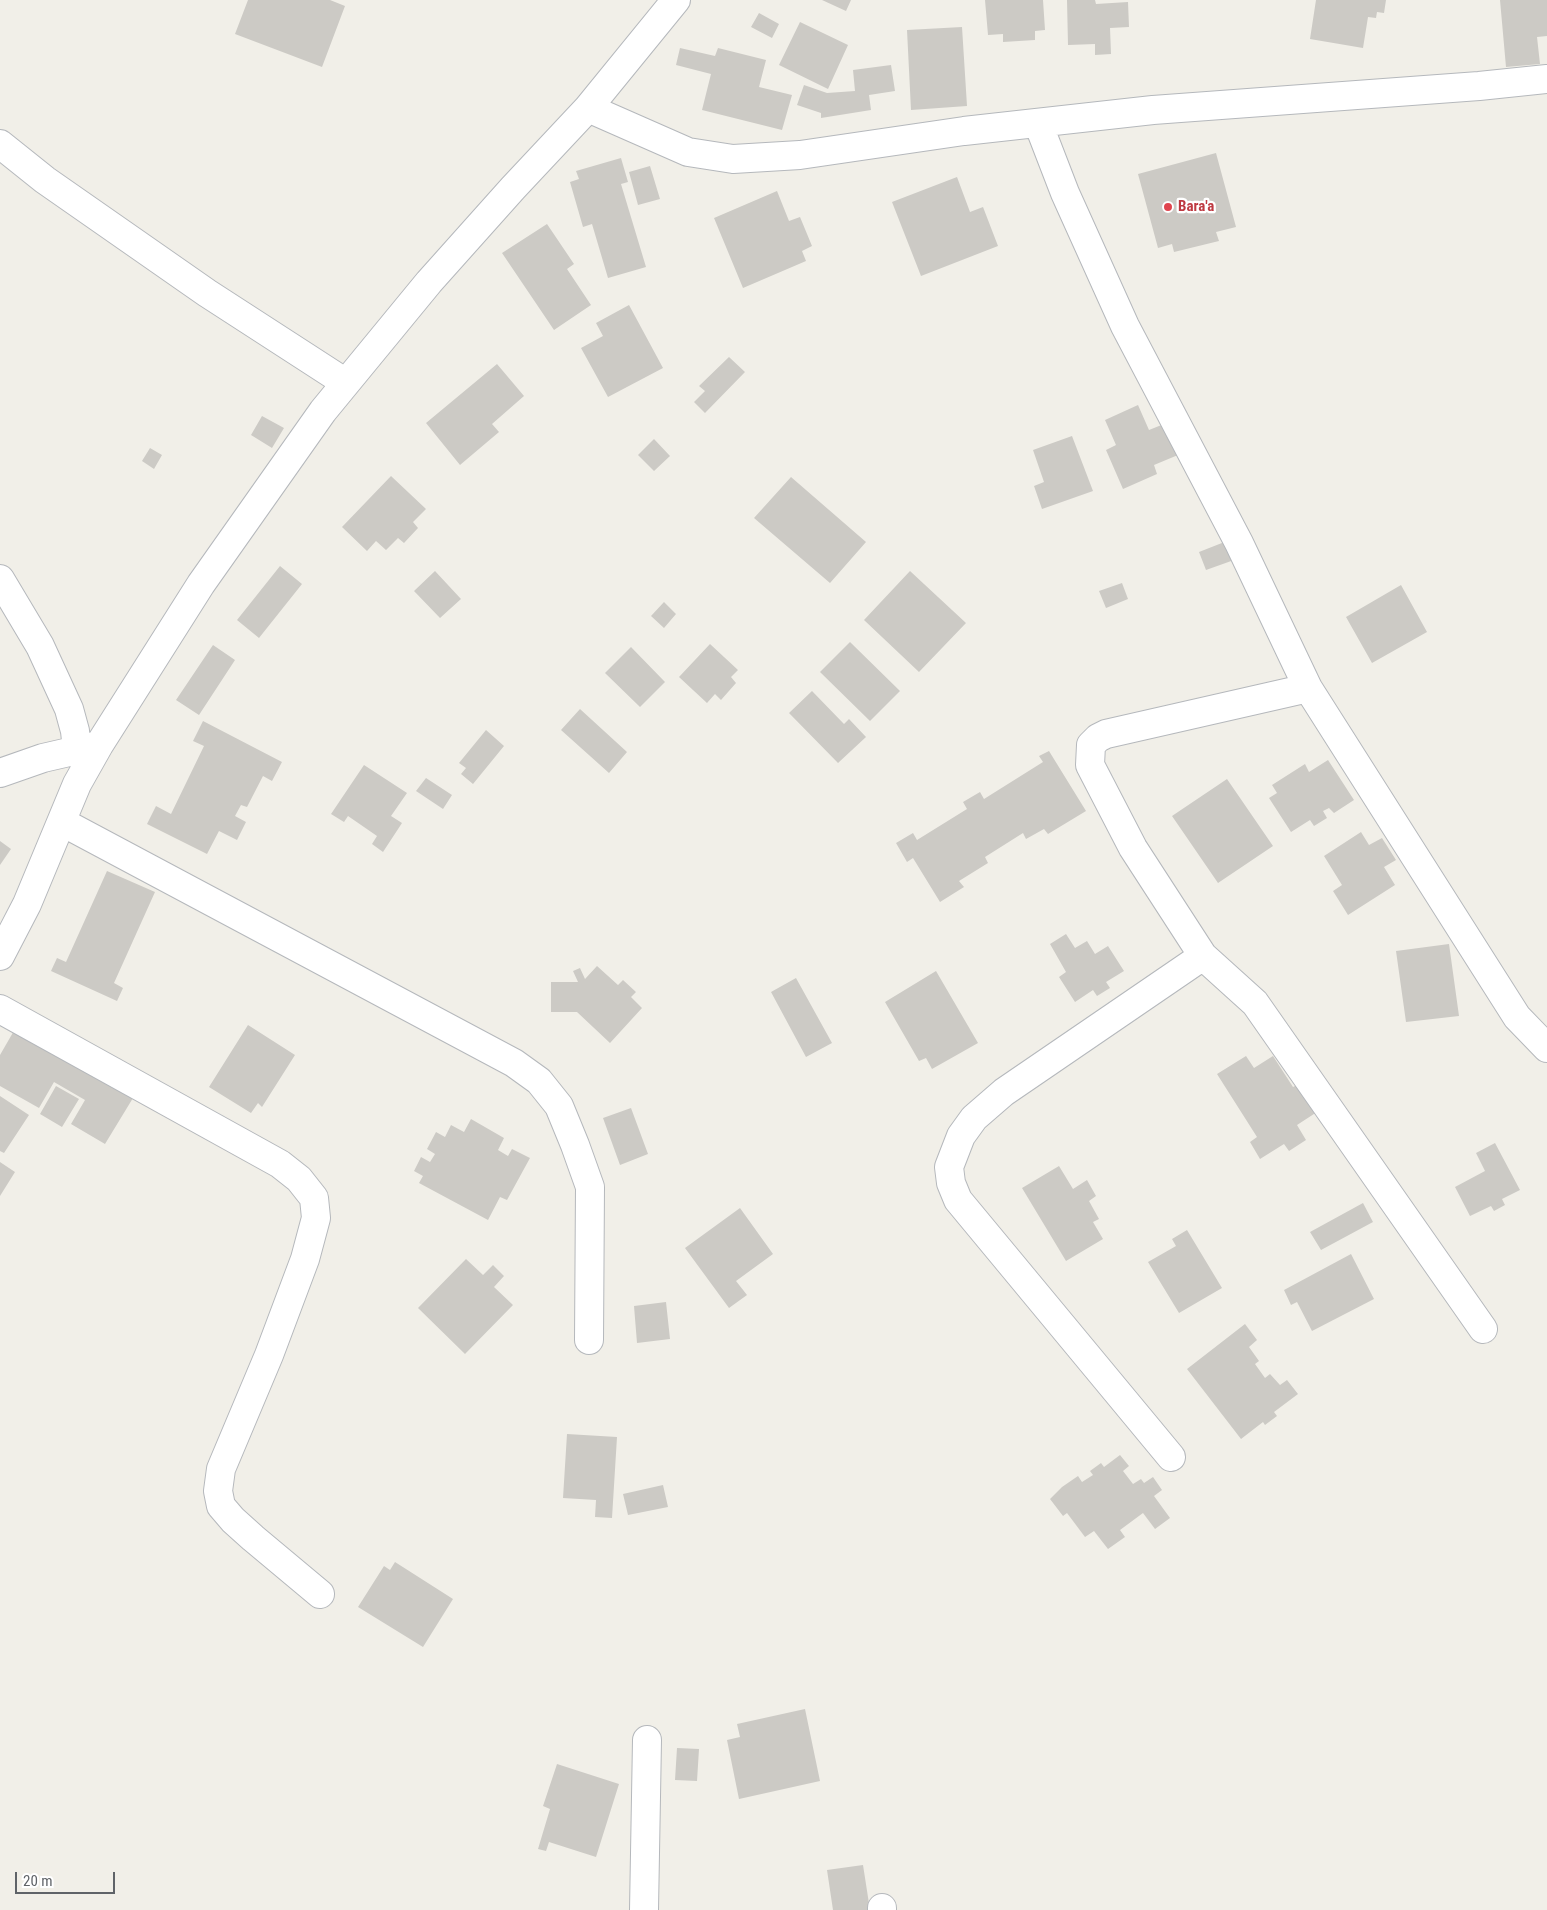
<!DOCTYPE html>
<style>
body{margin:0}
#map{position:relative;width:1547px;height:1910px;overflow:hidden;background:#f1efe8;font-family:"Roboto Condensed",sans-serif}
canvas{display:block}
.scale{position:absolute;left:15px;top:1872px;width:100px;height:22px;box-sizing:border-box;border:2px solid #5f6368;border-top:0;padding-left:6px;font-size:15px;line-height:18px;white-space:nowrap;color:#5f6368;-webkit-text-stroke:4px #fff;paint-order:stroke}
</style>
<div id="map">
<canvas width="1547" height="1910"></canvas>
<div class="scale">20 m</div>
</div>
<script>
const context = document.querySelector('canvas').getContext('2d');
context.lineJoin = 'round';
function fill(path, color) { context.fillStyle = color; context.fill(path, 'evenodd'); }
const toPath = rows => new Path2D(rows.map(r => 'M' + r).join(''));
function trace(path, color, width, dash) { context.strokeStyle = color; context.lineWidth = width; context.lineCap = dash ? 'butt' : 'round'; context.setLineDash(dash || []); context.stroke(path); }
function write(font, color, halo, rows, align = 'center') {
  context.font = font + ' "Roboto Condensed",sans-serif'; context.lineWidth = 4.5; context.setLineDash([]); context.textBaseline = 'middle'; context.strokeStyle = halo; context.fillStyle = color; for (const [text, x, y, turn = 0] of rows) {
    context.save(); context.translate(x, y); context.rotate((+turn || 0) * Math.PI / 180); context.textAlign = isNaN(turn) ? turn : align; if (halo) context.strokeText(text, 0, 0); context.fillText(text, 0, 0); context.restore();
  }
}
fill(toPath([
 [248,0,330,0,345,6,322,67,235,34],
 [822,0,851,0,846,11],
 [985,0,1043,0,1045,30,1035,31,1035,40,1003,42,1003,34,988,35],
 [1067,0,1095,0,1096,4,1128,2,1129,27,1110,28,1111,54,1095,55,1095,44,1068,45],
 [1316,0,1386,0,1384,13,1377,12,1376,18,1368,17,1363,48,1310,39],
 [1500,0,1547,0,1547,36,1537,37,1540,64,1506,67],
 [759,13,779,24,772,38,751,27],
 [800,22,848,45,828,89,779,65],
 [962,27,967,106,911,110,907,30],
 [680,48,715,56,718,48,766,60,759,87,792,95,782,130,702,110,711,74,676,65],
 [891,65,895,91,869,95,871,110,821,118,821,113,797,105,804,85,827,93,855,91,853,70],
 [1216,153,1236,227,1216,232,1219,241,1174,252,1172,244,1158,248,1138,174],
 [621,158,628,182,621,184,646,267,608,278,592,224,583,227,570,182,579,179,576,171],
 [650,166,660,199,638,205,629,172],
 [957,177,970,212,983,207,998,246,921,276,892,202],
 [777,191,789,221,800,217,812,246,802,251,806,261,743,288,714,218],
 [547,224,574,264,567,269,591,305,554,330,502,253],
 [629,305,663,368,608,397,581,348,603,336,596,323],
 [729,357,745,372,705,413,694,402,705,391,699,386],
 [497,364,524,396,492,424,499,432,460,465,426,423],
 [1138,405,1149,430,1164,424,1178,455,1154,465,1157,474,1123,489,1106,450,1116,445,1105,420],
 [262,416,284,428,272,448,251,435],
 [1072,436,1093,491,1042,509,1034,486,1044,482,1033,450],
 [654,439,670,456,654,471,638,455],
 [150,448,162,455,154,469,142,461],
 [391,476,426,509,413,522,418,528,404,543,398,538,386,550,376,541,367,551,342,527],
 [791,477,866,542,830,583,754,518],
 [1227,541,1234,560,1206,570,1199,552],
 [280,566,302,584,259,638,237,620],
 [435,571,461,599,440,618,414,591],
 [910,571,966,623,919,672,864,620],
 [1122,583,1128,599,1106,608,1099,591],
 [1401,585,1427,632,1372,663,1346,617],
 [664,602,676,614,664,628,651,616],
 [850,642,900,691,870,721,820,672],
 [710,644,738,670,731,677,736,683,721,700,715,694,707,703,679,677],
 [213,645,235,660,199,715,176,700],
 [631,647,665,682,640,707,605,673],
 [812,691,844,724,849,719,866,737,838,763,789,713],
 [580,709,627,752,609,773,561,730],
 [203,721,282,762,272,781,263,776,247,807,241,805,235,816,246,822,237,840,219,831,207,854,147,824,156,806,171,814,204,746,193,741],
 [486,730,504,746,473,784,461,774,466,768,459,763],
 [1049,751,1086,811,1048,834,1044,829,1026,839,1023,833,985,857,988,863,959,881,964,887,940,902,913,858,907,862,896,843,913,833,917,840,967,809,963,802,980,792,984,799,1043,762,1039,756],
 [1328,760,1354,800,1334,813,1329,808,1323,811,1327,818,1314,826,1310,820,1291,832,1269,798,1277,793,1272,785,1305,764,1309,772],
 [364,765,407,793,391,816,402,823,383,852,372,844,377,836,348,816,344,822,331,814],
 [426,778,452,795,443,809,416,791],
 [1227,779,1273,846,1218,883,1172,816],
 [1361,832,1369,845,1382,838,1396,860,1384,867,1395,885,1348,915,1333,891,1342,885,1324,856],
 [0,841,11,849,0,865],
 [107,871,155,892,114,983,123,988,117,1001,51,971,57,958,66,962],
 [1066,934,1075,948,1087,941,1095,954,1108,946,1124,971,1106,982,1110,988,1097,996,1093,990,1075,1002,1059,977,1066,972,1050,944],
 [1449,944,1459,1016,1406,1022,1396,951],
 [597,966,618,985,623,980,636,992,631,997,642,1008,610,1043,577,1012,551,1012,551,982,578,982,573,971,580,968,585,979],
 [936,971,978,1043,932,1069,926,1058,919,1061,885,1002],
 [796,978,832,1043,806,1057,771,992],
 [248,1025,295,1055,262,1107,258,1103,251,1113,209,1087],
 [15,1029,133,1098,105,1144,71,1124,85,1100,54,1082,39,1108,0,1086,0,1055],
 [1246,1056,1254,1068,1273,1056,1293,1087,1299,1084,1317,1112,1297,1125,1306,1140,1289,1151,1284,1144,1260,1159,1250,1142,1257,1137,1217,1074],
 [56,1086,79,1099,62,1127,40,1114],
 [0,1096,29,1115,4,1153,0,1151],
 [631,1108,648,1154,620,1165,603,1118],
 [471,1119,504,1138,498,1150,508,1156,512,1149,530,1158,507,1200,500,1197,488,1220,419,1183,423,1176,414,1171,421,1157,430,1162,435,1154,427,1149,436,1132,445,1137,451,1125,464,1132],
 [1495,1143,1520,1190,1502,1199,1505,1205,1494,1211,1491,1206,1470,1216,1455,1187,1485,1171,1476,1153],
 [0,1162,15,1172,0,1196],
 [1059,1166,1073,1189,1087,1180,1096,1196,1089,1201,1099,1219,1093,1222,1103,1239,1066,1261,1022,1188],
 [1363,1203,1373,1222,1321,1250,1310,1232],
 [740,1208,773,1254,736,1281,747,1295,729,1308,685,1248],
 [1187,1230,1222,1288,1179,1313,1148,1262,1176,1246,1172,1239],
 [1351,1254,1374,1299,1312,1331,1297,1302,1291,1305,1284,1290],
 [466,1259,483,1275,493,1265,504,1276,494,1287,513,1305,465,1354,418,1308],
 [666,1302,670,1339,637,1343,634,1306],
 [1245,1324,1257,1340,1249,1347,1259,1361,1255,1364,1265,1378,1270,1374,1280,1385,1287,1380,1298,1394,1274,1412,1277,1416,1265,1425,1263,1422,1241,1439,1187,1369],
 [567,1434,617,1437,612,1518,595,1517,596,1500,563,1498],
 [1120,1455,1129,1466,1123,1471,1133,1484,1141,1479,1144,1483,1153,1477,1162,1490,1154,1496,1170,1518,1155,1529,1143,1513,1120,1530,1125,1537,1108,1549,1094,1531,1085,1537,1067,1513,1063,1516,1050,1499,1062,1487,1078,1476,1082,1482,1093,1475,1090,1471,1101,1463,1104,1467],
 [663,1485,668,1507,628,1515,623,1494],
 [395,1562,453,1599,423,1647,358,1607,384,1566,390,1570],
 [805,1709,820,1781,739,1799,727,1740,740,1737,737,1724],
 [677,1748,699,1749,697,1781,675,1780],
 [557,1764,619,1784,596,1857,549,1842,546,1851,538,1849,550,1809,543,1806],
 [863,1865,870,1910,833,1910,827,1870]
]), '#cccac5');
const street = toPath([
 [588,108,688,152,733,159,800,155,964,131,1153,110,1479,86,1547,79],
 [1038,123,1065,193,1125,326,1239,543,1308,688,1517,1017,1547,1048],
 [0,144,45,180,207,293,346,383],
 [0,579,40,646,69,709,75,731,77,750],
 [1308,688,1106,734,1098,738,1091,745,1090,765,1133,848,1203,956,1255,1003,1483,1329],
 [0,773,43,758,95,746],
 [62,822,514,1063,539,1081,559,1106,575,1145,590,1187,589,1340],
 [0,956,27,904,77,784,99,745,201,584,323,411,429,282,513,188,588,108,676,0],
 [0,1009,280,1164,299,1179,314,1198,316,1218,305,1259,269,1355,221,1469,218,1491,221,1506,233,1520,253,1538,320,1594],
 [1171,1457,958,1200,951,1183,949,1167,961,1136,974,1118,1004,1092,1203,956],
 [882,1908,882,1910],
 [644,1910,647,1740]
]);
trace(street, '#b5b8bc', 30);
trace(street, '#fff', 28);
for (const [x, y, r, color] of [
 [1168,207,5,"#e0444e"]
]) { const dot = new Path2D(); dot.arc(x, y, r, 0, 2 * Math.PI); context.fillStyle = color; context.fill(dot); trace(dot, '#fff', 2); }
write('bold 15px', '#be3a42', '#fff', [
 ["Bara'a",1178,207]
], 'left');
</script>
